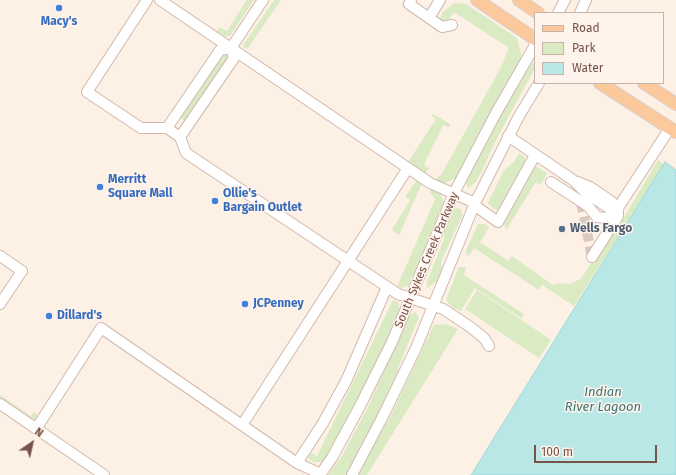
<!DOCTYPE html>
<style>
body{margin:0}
#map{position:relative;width:676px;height:475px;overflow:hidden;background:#fdf0e5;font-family:"Fira Sans",sans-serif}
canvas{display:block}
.legend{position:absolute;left:534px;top:12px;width:130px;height:72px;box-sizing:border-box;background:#fff4ec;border:1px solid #c8b3ab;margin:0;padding:5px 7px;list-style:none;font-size:12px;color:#76524a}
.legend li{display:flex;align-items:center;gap:8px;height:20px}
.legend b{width:20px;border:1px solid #c8b3ab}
.north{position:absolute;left:12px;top:423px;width:40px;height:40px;-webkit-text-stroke:3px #fff4ec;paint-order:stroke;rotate:34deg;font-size:11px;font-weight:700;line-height:16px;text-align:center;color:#76524a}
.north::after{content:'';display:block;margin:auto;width:14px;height:18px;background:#76524a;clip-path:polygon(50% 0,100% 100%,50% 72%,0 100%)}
.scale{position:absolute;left:534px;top:445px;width:123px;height:18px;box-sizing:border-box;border:2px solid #76524a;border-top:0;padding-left:5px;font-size:12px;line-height:14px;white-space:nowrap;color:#76524a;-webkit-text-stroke:3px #fff4ec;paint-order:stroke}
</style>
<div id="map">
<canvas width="676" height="475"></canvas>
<ul class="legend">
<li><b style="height:5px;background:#fcc99d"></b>Road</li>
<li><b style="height:11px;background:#daebc3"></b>Park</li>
<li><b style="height:11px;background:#b9e7e6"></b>Water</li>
</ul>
<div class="north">N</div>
<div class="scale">100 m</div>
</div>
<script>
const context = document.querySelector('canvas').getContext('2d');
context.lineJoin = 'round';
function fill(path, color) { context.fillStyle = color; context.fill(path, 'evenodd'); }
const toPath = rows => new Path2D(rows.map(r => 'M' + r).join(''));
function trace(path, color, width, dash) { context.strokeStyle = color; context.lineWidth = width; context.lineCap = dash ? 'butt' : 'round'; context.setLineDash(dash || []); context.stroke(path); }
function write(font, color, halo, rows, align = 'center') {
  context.font = font + ' "Fira Sans",sans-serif'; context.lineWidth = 3; context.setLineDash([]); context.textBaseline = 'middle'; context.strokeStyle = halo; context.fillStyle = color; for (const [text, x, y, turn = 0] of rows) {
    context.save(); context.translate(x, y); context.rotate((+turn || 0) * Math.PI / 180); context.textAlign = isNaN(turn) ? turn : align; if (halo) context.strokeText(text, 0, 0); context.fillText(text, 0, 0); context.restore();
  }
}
fill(toPath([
 [247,0,254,0,230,36,225,36,217,31,219,27,227,31],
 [274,0,281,0,248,48,246,49,244,47,243,45],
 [454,3,466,4,517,38,521,53,521,60,458,175,456,178,444,183,437,180,438,176,441,175,500,69,509,48,454,12,448,21,442,24,439,20,443,12],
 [224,51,232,55,186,120,183,120,180,115],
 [533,62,535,63,535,68,495,142,482,171,476,182,471,186,468,188,466,183,468,176,497,121,525,74],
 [433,114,450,124,450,126,449,127,443,125,424,165,429,168,426,173,408,162,436,119,432,116],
 [519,153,525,157,526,161,502,207,498,210,494,209,488,203,504,170,514,162],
 [658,160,664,164,574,306,542,285,539,290,474,248,469,256,465,253,478,224,484,224,489,227,480,242,508,261,512,256,554,286,556,283,569,284,581,279,615,224,623,219],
 [536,166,547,173,541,185,536,182,506,230,504,223,531,170],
 [418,179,422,183,399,235,392,230,410,200,405,197,416,181],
 [432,189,440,193,443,199,444,205,409,285,402,288,397,287,435,199,431,194,430,191],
 [456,208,460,209,462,212,462,216,441,262,442,271,439,279,428,288,426,284,444,239,444,228,452,210],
 [459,267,466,267,464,275,524,314,521,318,475,288,461,311,453,308,446,300],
 [477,290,551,340,539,358,465,309],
 [393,300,398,302,400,312,386,345,330,454,322,462,313,462,308,458,311,453,317,456],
 [415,312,419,317,398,368,399,375,351,466,345,475,328,475,342,456,370,403,408,317],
 [445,324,458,329,367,475,357,475,390,417,434,325],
 [0,395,31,416,34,412,36,413,37,418,32,420,0,400]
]), '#daebc3');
const water = toPath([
 [665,162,676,170,676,475,471,475,665,162]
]);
fill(water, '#b9e7e6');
trace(water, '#9fd9d8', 1);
trace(toPath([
 [581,202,592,257]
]), '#dbc8be', 10, [10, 5]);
const minor = toPath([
 [147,0,87,92,141,128,167,128,180,137,186,153,398,294,443,309,469,326,484,338,489,346],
 [160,0,430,183,475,203],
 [411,0,409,4,442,27,452,25],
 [558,13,565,0],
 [580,13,586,0],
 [429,18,440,0],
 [167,128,220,50,231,48,263,0],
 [508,136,573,180,586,193,609,208,618,208],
 [180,137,234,58,231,48],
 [551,182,588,206,597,217,607,218,618,208,670,128],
 [578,182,590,187,612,202,618,208,618,216,592,257],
 [474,205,498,222,535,155],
 [0,256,22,271,0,304],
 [0,404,104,475],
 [242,425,408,168],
 [36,429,101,328,297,463,321,474],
 [297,463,323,423,346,381,387,287],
 [320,475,333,456,360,406,392,342,454,193,496,113,535,45],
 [352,475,383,416,416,348,475,203,519,116,539,83]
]);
const major = toPath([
 [477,0,535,39],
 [519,0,538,13],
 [600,83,676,132],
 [644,83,676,104]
]);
trace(minor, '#d1b8ae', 12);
trace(major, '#d9cfcc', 14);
trace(minor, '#fff', 10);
trace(major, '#fcc99d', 12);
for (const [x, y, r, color] of [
 [59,8,4,"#3f7fe0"],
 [100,187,4,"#3f7fe0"],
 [215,201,4,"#3f7fe0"],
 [562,229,4,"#5c6f8a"],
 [245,304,4,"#3f7fe0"],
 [49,316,4,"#3f7fe0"]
]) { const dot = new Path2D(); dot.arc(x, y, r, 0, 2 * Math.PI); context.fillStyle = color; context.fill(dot); trace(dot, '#fff4ec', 1.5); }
write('bold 12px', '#366cbe', '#fff4ec', [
 ["Macy's",59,22,"center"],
 ["Merritt",108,180],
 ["Square Mall",108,194],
 ["Ollie's",223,194],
 ["Bargain Outlet",223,208],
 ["JCPenney",253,304],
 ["Dillard's",57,316]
], 'left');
write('bold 12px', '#4e5e75', '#fff4ec', [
 ["Wells Fargo",570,229]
], 'left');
write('12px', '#76524a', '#fff4ec', [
 ["South Sykes Creek Parkway",427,260,-67]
]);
write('italic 13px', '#3a7474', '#fff4ec', [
 ["Indian",603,392],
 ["River Lagoon",603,407]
]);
</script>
